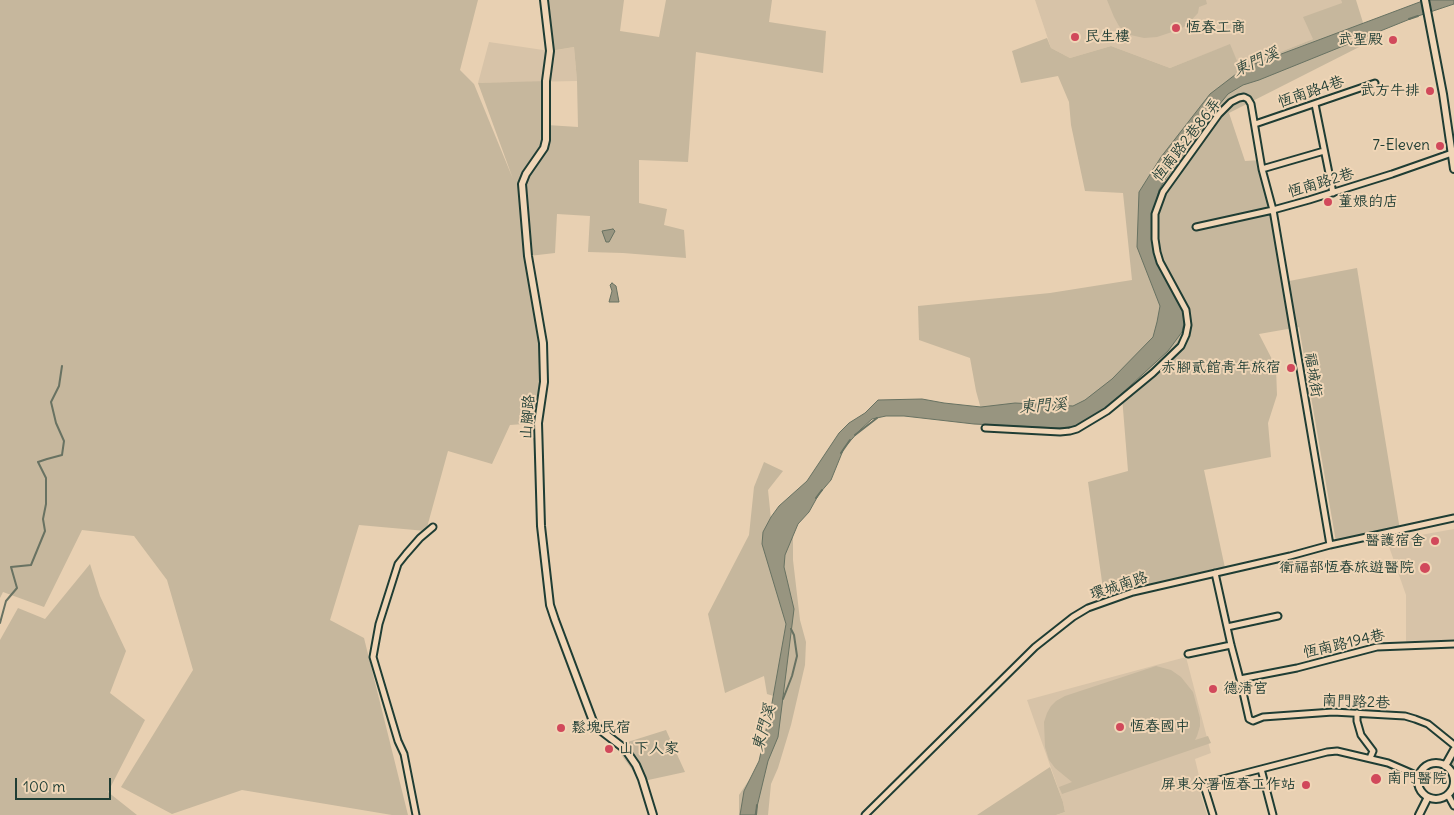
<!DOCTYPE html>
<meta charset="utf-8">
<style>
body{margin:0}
#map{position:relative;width:1454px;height:815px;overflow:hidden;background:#e8d0b2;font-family:Delius,sans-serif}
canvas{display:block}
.scale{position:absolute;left:15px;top:778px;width:96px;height:22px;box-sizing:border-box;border:2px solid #1f3d34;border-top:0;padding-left:6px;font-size:15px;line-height:18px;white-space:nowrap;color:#1f3d34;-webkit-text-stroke:4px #f0d6b7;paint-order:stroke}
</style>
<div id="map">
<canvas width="1454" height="815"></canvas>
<div class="scale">100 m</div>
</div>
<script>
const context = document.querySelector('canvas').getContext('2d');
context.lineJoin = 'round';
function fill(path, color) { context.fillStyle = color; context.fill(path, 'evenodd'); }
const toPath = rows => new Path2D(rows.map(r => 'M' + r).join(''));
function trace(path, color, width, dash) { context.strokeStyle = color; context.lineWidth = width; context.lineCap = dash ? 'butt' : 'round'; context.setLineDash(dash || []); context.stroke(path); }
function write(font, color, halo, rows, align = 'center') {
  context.font = font + ' Delius,"LXGW WenKai TC",sans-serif'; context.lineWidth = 4; context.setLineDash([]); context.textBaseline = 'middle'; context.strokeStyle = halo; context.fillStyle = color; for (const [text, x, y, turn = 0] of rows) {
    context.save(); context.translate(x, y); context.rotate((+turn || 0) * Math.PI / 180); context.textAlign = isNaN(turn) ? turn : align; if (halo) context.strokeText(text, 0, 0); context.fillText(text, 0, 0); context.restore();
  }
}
fill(toPath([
 [1035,0,1341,0,1342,3,1313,39,1240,68,1229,45,1170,68,1111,46,1070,58,1051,48],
 [489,42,550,51,574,47,577,81,478,83],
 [1454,529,1454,640,1406,642,1406,595,1387,541],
 [1186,657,1211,753,1195,759,1200,780,1194,782,1197,789,1200,792,1207,815,1056,815,1065,812,1063,802,1027,700]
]), '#d7c3a8');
fill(toPath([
 [0,0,478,0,460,70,474,84,513,179,478,83,546,81,547,125,578,127,577,81,574,47,550,51,544,0,624,0,620,31,659,37,666,0,772,0,769,22,826,31,823,73,696,52,688,162,639,160,639,203,667,209,664,225,684,230,686,258,623,253,588,252,590,216,557,214,555,253,529,256,543,343,538,423,510,425,492,464,448,451,426,531,359,525,330,620,364,638,408,815,392,815,242,790,172,814,121,787,193,670,167,580,134,536,82,530,44,607,3,592,0,598],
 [1107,0,1206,0,1207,4,1199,7,1198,13,1186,26,1175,31,1157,37,1144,38,1126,34,1119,26,1114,17],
 [1341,0,1356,0,1369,42,1229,113,1245,161,1261,160,1284,282,1357,268,1400,530,1336,542,1299,327,1259,334,1276,367,1277,395,1268,423,1271,457,1204,470,1225,568,1104,596,1088,482,1128,471,1121,384,1095,407,984,420,976,391,970,358,919,340,918,306,1050,293,1132,280,1123,193,1085,191,1071,125,1069,102,1058,76,1021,83,1012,51,1047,38,1051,48,1070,58,1111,46,1170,68,1230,44,1240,68,1313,39,1303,17,1342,3],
 [764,462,783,471,768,490,772,529,793,533,793,560,800,620,806,642,805,665,791,725,778,768,771,784,768,815,739,815,739,795,757,768,783,699,767,694,764,676,725,693,708,614,749,535,754,487],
 [90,564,100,596,126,651,110,693,145,720,108,792,137,815,0,815,0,640,18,608,45,619],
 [1156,666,1171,670,1181,677,1193,692,1200,718,1200,726,1197,736,1195,740,1208,736,1211,743,1062,794,1059,787,1072,782,1055,768,1049,760,1045,747,1044,722,1047,713,1051,706,1056,701,1065,696],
 [666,730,685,772,639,782,633,771,615,746],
 [1454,750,1454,804,1447,793,1453,784,1453,774,1446,766],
 [1050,767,1063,802,1065,812,1056,815,977,815]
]), '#c6b79d');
const water = toPath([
 [1425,0,1454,0,1454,4,1415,17,1259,80,1243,85,1228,94,1213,112,1167,176,1159,190,1155,206,1152,238,1153,247,1180,302,1183,312,1184,323,1182,332,1168,351,1106,408,1082,424,1071,427,1057,428,974,424,904,416,886,416,872,419,860,430,844,448,831,480,819,494,809,512,798,524,785,555,784,567,794,609,778,737,768,761,755,815,740,815,744,791,759,761,772,703,786,624,762,544,763,532,771,517,779,506,807,481,839,433,849,423,865,413,878,400,922,399,944,403,981,407,1015,403,1073,406,1085,400,1112,379,1153,337,1157,322,1160,306,1137,247,1139,192,1161,157,1210,94,1244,68,1425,0],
 [613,229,615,231,609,242,606,242,602,231,613,229],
 [612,283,616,286,619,302,609,302,612,291,610,285,612,283]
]);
fill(water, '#989580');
trace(water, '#687262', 1);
trace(toPath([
 [1409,19,1418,16],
 [855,435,877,418],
 [841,453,850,440],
 [816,498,822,490],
 [0,623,6,601,17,588,11,567,31,565,45,531,43,519,46,504,46,478,38,462,47,459,62,455,64,441,56,423,51,402,59,386,62,366],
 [783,699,792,676,797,656,794,635,791,629],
 [756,815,757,805]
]), '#687262', 2);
const minor = toPath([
 [1315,104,1333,193],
 [1255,124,1375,83],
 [1262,169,1324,151],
 [1196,227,1273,210,1309,200,1392,174,1452,153],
 [985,428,1060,432,1070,431,1077,429,1107,411,1153,373,1181,346,1186,335,1188,325,1186,310,1160,262,1157,252,1155,239,1155,214,1163,192,1219,114,1231,102,1239,98,1244,97,1248,99,1251,104,1262,169,1273,210,1330,545],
 [1215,573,1231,645,1240,679,1249,719,1253,721,1263,717,1333,712,1405,716,1415,719,1428,724,1454,745],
 [1227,627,1278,616],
 [1188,654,1231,645],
 [1240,679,1297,668,1377,647,1454,644],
 [1357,713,1357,721,1361,735,1373,751,1370,758],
 [1261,769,1273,815],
 [1448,795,1454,806],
 [416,815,404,754,398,741,373,657,379,624,398,564,406,554,420,538,433,527],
 [865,815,1035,647,1073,617,1088,608,1133,592,1290,556,1330,545,1454,518],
 [1213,815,1205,789,1207,783,1327,752,1337,751,1388,763,1418,776]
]);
const tertiary = toPath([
 [544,0,550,51,546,81,546,140,544,148,526,174,522,184,528,256,543,343,544,382,538,423,539,457,541,526,550,605,555,620,594,724,599,729,625,749,636,765,642,779,653,815],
 [1425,0,1443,94,1454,169],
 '1418 781a18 18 0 1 1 36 0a18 18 0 1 1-36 0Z',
 [1445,766,1454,750],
 [1419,815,1428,797]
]);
trace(minor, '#1f3d34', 9);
trace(tertiary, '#1f3d34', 10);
trace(minor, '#f0d6b7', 5);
trace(tertiary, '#f0d6b7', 6);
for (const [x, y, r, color] of [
 [1176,28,5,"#d1495b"],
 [1075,37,5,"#d1495b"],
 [1393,40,5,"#d1495b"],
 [1430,91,5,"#d1495b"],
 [1440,146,5,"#d1495b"],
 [1328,202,5,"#d1495b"],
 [1291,368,5,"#d1495b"],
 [1435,541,5,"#d1495b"],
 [1425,568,6,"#d1495b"],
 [1213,689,5,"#d1495b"],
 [1120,727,5,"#d1495b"],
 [561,728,5,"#d1495b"],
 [609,749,5,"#d1495b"],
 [1376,779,6,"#d1495b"],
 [1306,785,5,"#d1495b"]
]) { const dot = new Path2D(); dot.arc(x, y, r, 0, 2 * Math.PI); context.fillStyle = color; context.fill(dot); trace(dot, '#f0d6b7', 2); }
write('15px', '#1f3d34', '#f0d6b7', [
 ["恆春工商",1186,28],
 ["民生樓",1085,37],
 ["武聖殿",1383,40,"right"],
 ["武方牛排",1420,91,"right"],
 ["7-Eleven",1430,146,"right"],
 ["董娘的店",1338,202],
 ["赤腳貳館青年旅宿",1281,368,"right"],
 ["醫護宿舍",1425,541,"right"],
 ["衛福部恆春旅遊醫院",1414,568,"right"],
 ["德清宮",1223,689],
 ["恆春國中",1130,727],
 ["鬆塊民宿",571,728],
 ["山下人家",619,749],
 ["南門醫院",1387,779],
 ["屏東分署恆春工作站",1296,785,"right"]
], 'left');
write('15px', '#1f3d34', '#f0d6b7', [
 ["恆南路4巷",1311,92,-19],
 ["恆南路2巷86弄",1187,140,-52],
 ["恆南路2巷",1321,183,-17],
 ["福城街",1313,375,81],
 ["山腳路",528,417,-86],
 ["環城南路",1119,586,-18],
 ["恆南路194巷",1344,644,-13],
 ["南門路2巷",1356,702,2]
]);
write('italic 16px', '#314a3f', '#f0d6b7', [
 ["東門溪",1256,62,-24],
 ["東門溪",1043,406,-4],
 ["東門溪",764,728,-74]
]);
</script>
